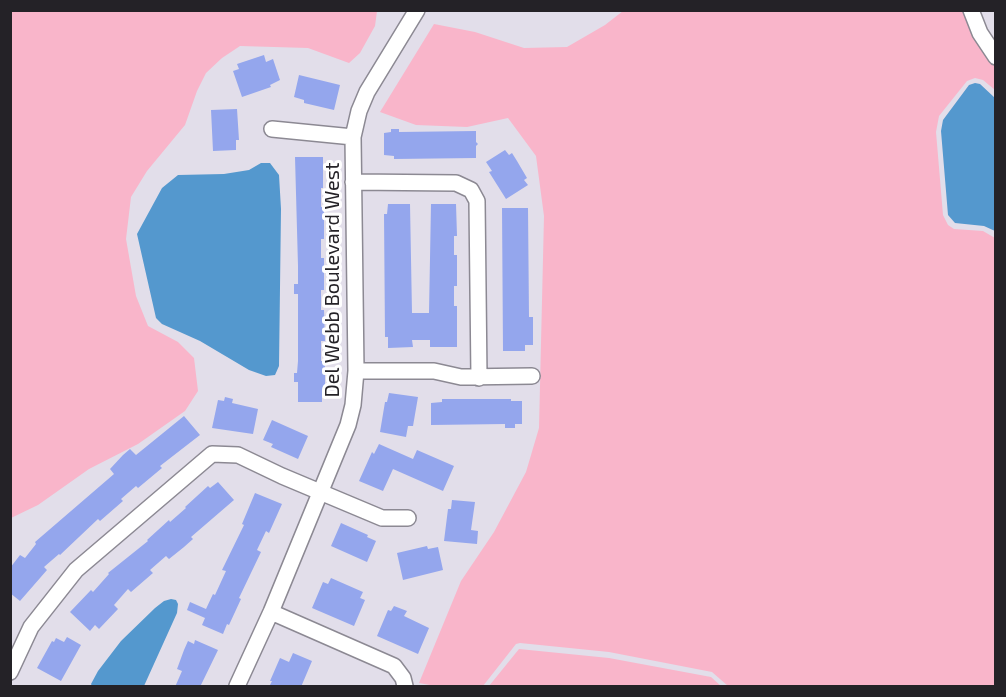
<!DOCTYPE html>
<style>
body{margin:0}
#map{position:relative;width:1006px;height:697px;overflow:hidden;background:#e2deea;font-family:"Exo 2",sans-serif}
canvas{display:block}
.frame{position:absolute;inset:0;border:12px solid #242227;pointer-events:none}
</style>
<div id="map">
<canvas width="1006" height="697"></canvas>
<div class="frame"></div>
</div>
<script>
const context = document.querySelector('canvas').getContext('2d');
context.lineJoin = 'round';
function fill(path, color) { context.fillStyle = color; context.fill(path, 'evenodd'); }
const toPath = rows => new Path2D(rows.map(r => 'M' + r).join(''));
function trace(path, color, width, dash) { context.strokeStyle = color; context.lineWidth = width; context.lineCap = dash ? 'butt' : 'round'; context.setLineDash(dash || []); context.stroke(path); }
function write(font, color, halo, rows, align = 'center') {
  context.font = font + ' "Exo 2",sans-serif'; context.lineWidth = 6; context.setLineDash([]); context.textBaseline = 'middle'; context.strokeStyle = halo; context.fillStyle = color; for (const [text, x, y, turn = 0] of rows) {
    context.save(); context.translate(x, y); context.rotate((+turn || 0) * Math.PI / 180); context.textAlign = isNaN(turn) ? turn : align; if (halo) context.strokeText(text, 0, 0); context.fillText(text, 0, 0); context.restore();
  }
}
fill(toPath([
 [10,11,377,11,375,26,360,53,349,63,308,48,240,46,222,58,206,73,197,91,185,125,147,171,131,197,126,239,136,296,148,326,178,342,194,358,198,391,185,411,138,444,89,469,38,505,11,518],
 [623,11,965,11,975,37,995,67,995,90,983,80,975,78,967,81,939,116,936,132,943,215,948,225,954,229,983,231,995,238,995,686,728,686,712,672,609,652,520,643,516,644,483,686,435,686,419,683,461,581,494,532,526,472,539,428,544,216,536,156,508,118,467,127,416,125,380,112,434,24,475,32,524,48,567,47,605,25],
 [519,649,609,658,711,677,721,686,489,686]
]), '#f9b5ca');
fill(toPath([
 [975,83,980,84,995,98,995,231,984,226,955,223,948,215,941,131,943,120,969,85],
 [261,163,270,163,279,175,281,209,279,366,275,375,266,376,249,370,200,341,162,324,156,318,137,234,162,188,178,175,224,174,249,170],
 [171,599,176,600,178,604,177,613,144,686,92,686,91,684,98,671,121,641,155,608,164,601]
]), '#5498ce');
fill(toPath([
 [264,55,266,62,273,59,280,80,270,85,271,87,242,97,233,71,239,69,237,64],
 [299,75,340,85,334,110,304,103,304,100,294,97],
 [237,109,239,140,236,140,236,150,213,151,211,110],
 [391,129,399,129,399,132,476,131,476,142,478,144,476,146,476,158,394,159,394,156,384,155,384,133,391,132],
 [505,150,509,155,512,153,517,161,527,178,524,180,528,185,506,199,489,172,492,171,486,162],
 [295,157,323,157,323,188,321,188,321,207,324,207,324,239,321,239,321,258,324,258,324,290,321,290,321,310,324,310,325,341,321,341,321,361,325,361,325,392,322,392,322,402,298,402,298,382,294,382,294,373,297,373,298,361,298,294,294,294,294,284,298,284,298,266],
 [388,204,410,204,412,313,429,313,431,204,456,204,457,236,454,236,454,255,457,255,457,286,454,286,454,306,457,306,457,347,430,347,430,340,412,340,413,347,388,348,388,337,385,337,384,214,387,214],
 [502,208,528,208,529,317,533,317,533,345,525,345,525,351,503,351],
 [389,393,418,397,413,426,408,426,406,437,380,432,385,402,387,402],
 [225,397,233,399,232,403,258,409,253,434,212,428,218,400,224,401],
 [442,399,511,399,511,401,522,401,522,424,515,424,515,428,505,428,505,424,431,425,431,403,442,402],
 [184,416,200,435,160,466,162,468,138,488,136,486,121,499,123,501,100,521,98,519,60,555,59,554,44,567,47,570,20,601,10,593,10,568,20,555,25,558,36,544,35,542,114,474,110,469,123,455,130,449,136,455],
 [272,420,308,436,298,459,271,447,273,444,263,440],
 [379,444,413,459,417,450,454,466,443,491,393,469,383,491,359,481,372,452,374,454],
 [218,482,234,500,191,537,193,539,184,547,169,559,166,556,150,570,153,573,131,592,128,589,114,605,118,609,99,629,95,625,90,631,70,612,91,590,93,592,109,574,108,573,148,541,147,540,169,520,170,522,186,508,185,507,208,486,210,488],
 [255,493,282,504,269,533,266,531,257,550,261,552,239,598,241,599,229,625,227,624,223,634,202,625,205,618,187,610,190,602,206,609,213,594,215,595,226,571,222,570,244,525,242,524],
 [452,500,475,502,471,530,478,531,477,544,444,541,448,509,451,509],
 [341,523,368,535,367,537,376,541,367,562,331,546],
 [427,546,428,549,438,547,443,570,403,580,397,553],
 [331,578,363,592,360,598,365,600,354,626,312,608,323,582,328,584],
 [394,606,407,611,404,616,429,628,418,654,377,636,388,610,391,611],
 [67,637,81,645,61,681,37,668,52,641,54,642,56,638,64,642],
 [195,640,218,650,200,687,175,687,182,671,177,669,184,650,188,641,194,644],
 [293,653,312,661,301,687,269,687,272,681,270,681,280,658,289,662]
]), '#94a6ed');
const minor = toPath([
 [971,10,980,33,996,57],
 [272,129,353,137],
 [353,182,456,183,471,190,477,201,479,378],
 [356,371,434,371,461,377,532,376],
 [271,612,394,666,403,678,405,686],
 [10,672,31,627,76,570,212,454,238,455,282,476,382,518,408,518],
 [237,686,271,612,348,425,353,405,356,371,353,137,359,111,367,92,417,10]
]);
trace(minor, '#8c8993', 18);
trace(minor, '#fff', 15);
write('20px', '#242227', '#fff', [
 ["Del Webb Boulevard West",332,280,-90]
]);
</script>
